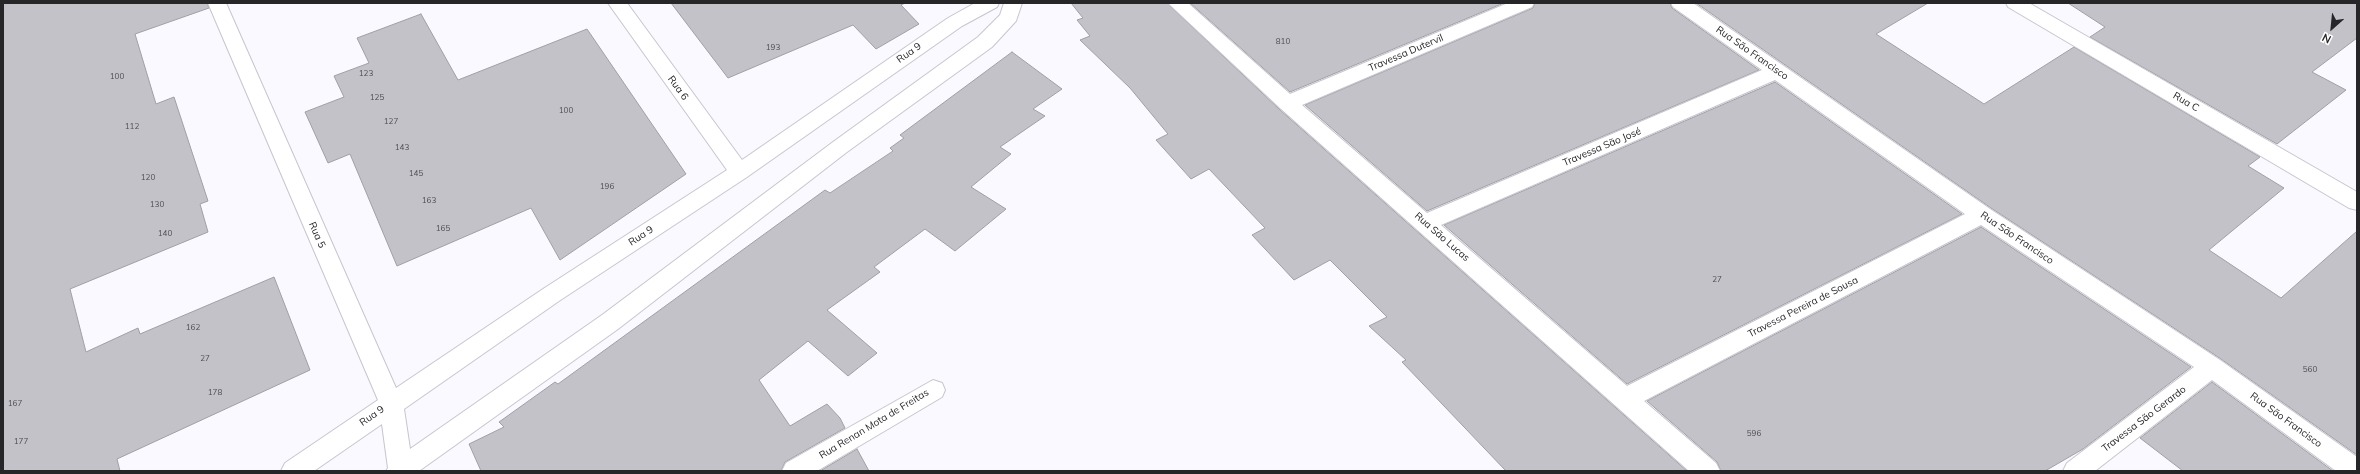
<!DOCTYPE html>
<meta charset="utf-8">
<style>
body{margin:0}
#map{position:relative;width:2360px;height:474px;overflow:hidden;background:#f9f9ff;font-family:Mulish,sans-serif}
canvas{display:block}
.frame{position:absolute;inset:0;border:4px solid #262528;pointer-events:none}
.north{position:absolute;left:2312px;top:8px;width:40px;height:40px;-webkit-text-stroke:3px #fff;paint-order:stroke;rotate:207deg;font-size:11px;font-weight:700;line-height:16px;text-align:center;color:#262528}
.north::after{content:'';display:block;margin:auto;width:14px;height:18px;background:#262528;clip-path:polygon(50% 0,100% 100%,50% 72%,0 100%)}
</style>
<div id="map">
<canvas width="2360" height="474"></canvas>
<div class="frame"></div>
<div class="north">N</div>
</div>
<script>
const context = document.querySelector('canvas').getContext('2d');
context.lineJoin = 'round';
function fill(path, color) { context.fillStyle = color; context.fill(path, 'evenodd'); }
const toPath = rows => new Path2D(rows.map(r => 'M' + r).join(''));
function trace(path, color, width, dash) { context.strokeStyle = color; context.lineWidth = width; context.lineCap = dash ? 'butt' : 'round'; context.setLineDash(dash || []); context.stroke(path); }
function write(font, color, halo, rows, align = 'center') {
  context.font = font + ' Mulish,sans-serif'; context.lineWidth = 3.5; context.setLineDash([]); context.textBaseline = 'middle'; context.strokeStyle = halo; context.fillStyle = color; for (const [text, x, y, turn = 0] of rows) {
    context.save(); context.translate(x, y); context.rotate((+turn || 0) * Math.PI / 180); context.textAlign = isNaN(turn) ? turn : align; if (halo) context.strokeText(text, 0, 0); context.fillText(text, 0, 0); context.restore();
  }
}
const building = toPath([
 [3,3,207,3,209,8,135,34,156,104,174,97,208,201,200,204,208,232,70,289,86,352,138,328,140,334,274,277,310,370,117,459,120,471,3,471,3,3],
 [671,3,905,3,901,5,919,24,876,49,853,25,728,78,671,3],
 [1071,3,1167,3,1279,109,1687,471,1506,471,1402,362,1406,360,1369,326,1387,317,1330,260,1294,280,1252,235,1265,228,1209,169,1191,179,1156,140,1168,134,1130,88,1080,40,1090,36,1077,20,1083,18,1071,3],
 [1190,3,1504,3,1290,92,1190,3],
 [1535,3,1670,3,1672,8,1759,70,1427,211,1305,105,1533,8,1535,3],
 [1696,3,1928,3,1876,34,1984,104,2074,47,2260,157,2248,166,2284,188,2209,250,2281,298,2357,231,2357,455,2221,359,1991,208,1696,3],
 [2068,3,2357,3,2357,38,2312,72,2346,90,2277,144,2090,37,2105,27,2068,3],
 [421,14,458,80,587,29,686,174,560,260,531,208,397,266,350,154,328,163,305,112,344,97,334,76,369,63,357,38,421,14],
 [1012,52,1062,89,1033,109,1045,116,1000,147,1011,154,971,187,1006,209,955,251,925,229,874,267,880,272,827,310,877,353,848,376,808,341,759,380,790,426,827,404,840,418,845,428,785,462,781,471,481,471,469,444,504,427,499,422,555,382,558,384,825,190,830,193,893,151,890,148,904,138,900,135,1012,52],
 [1775,82,1962,214,1627,384,1444,225,1775,82],
 [1981,227,2191,367,2083,449,2045,471,1721,471,1717,462,1647,401,1981,227],
 [2212,382,2333,471,2183,471,2140,438,2212,382],
 [857,449,869,471,820,471,857,449]
]);
fill(building, '#c3c2c9');
trace(building, '#a09fa6', 1);
const minor = toPath([
 [208,3,226,3,396,388,543,289,727,170,608,3,627,3,742,160,948,18,975,3,999,3,997,7,962,26,747,177,559,301,404,409,410,449,602,315,833,142,978,37,1000,15,1004,3,1022,3,1016,21,992,47,847,152,618,329,419,471,386,471,388,468,382,424,314,471,281,471,285,463,378,400,208,3],
 [1168,3,1188,3,1290,94,1508,3,1534,3,1532,7,1302,105,1427,213,1762,70,1673,7,1671,3,1693,3,1990,209,2220,360,2357,457,2357,471,2336,471,2212,380,2095,471,2063,471,2067,463,2194,367,1981,225,1644,401,1716,463,1720,471,1689,471,1280,108,1168,3],
 [1775,80,1965,214,1627,386,1441,225,1775,80],
 [2006,3,2029,3,2357,192,2357,210,2349,208,2008,7,2006,3],
 [933,380,942,383,945,390,942,397,817,471,782,471,786,463,933,380]
]);
trace(minor, '#c6c6cd', 2);
fill(minor, '#fff');
write('8px', '#4d4c50', null, [
 ["810",1283,42],
 ["193",773,48],
 ["123",366,74],
 ["100",117,77],
 ["125",377,98],
 ["100",566,111],
 ["127",391,122],
 ["112",132,127],
 ["143",402,148],
 ["145",416,174],
 ["120",148,178],
 ["196",607,187],
 ["163",429,201],
 ["130",157,205],
 ["165",443,229],
 ["140",165,234],
 ["27",1717,280],
 ["162",193,328],
 ["27",205,359],
 ["560",2310,370],
 ["178",215,393],
 ["167",15,404],
 ["596",1754,434],
 ["177",21,442]
]);
write('10px', '#262528', '#fff', [
 ["Rua 9",909,53,-35],
 ["Travessa Dutervil",1406,53,-23],
 ["Rua São Francisco",1752,53,35],
 ["Rua 6",678,88,54],
 ["Rua C",2186,102,30],
 ["Travessa São José",1602,147,-23],
 ["Rua 5",317,235,66],
 ["Rua 9",641,236,-33],
 ["Rua São Lucas",1442,237,41],
 ["Rua São Francisco",2017,238,34],
 ["Travessa Pereira de Sousa",1803,307,-27],
 ["Rua 9",372,416,-35],
 ["Travessa São Gerardo",2144,419,-37],
 ["Rua São Francisco",2286,420,36],
 ["Rua Renan Mota de Freitas",874,424,-31]
]);
</script>
